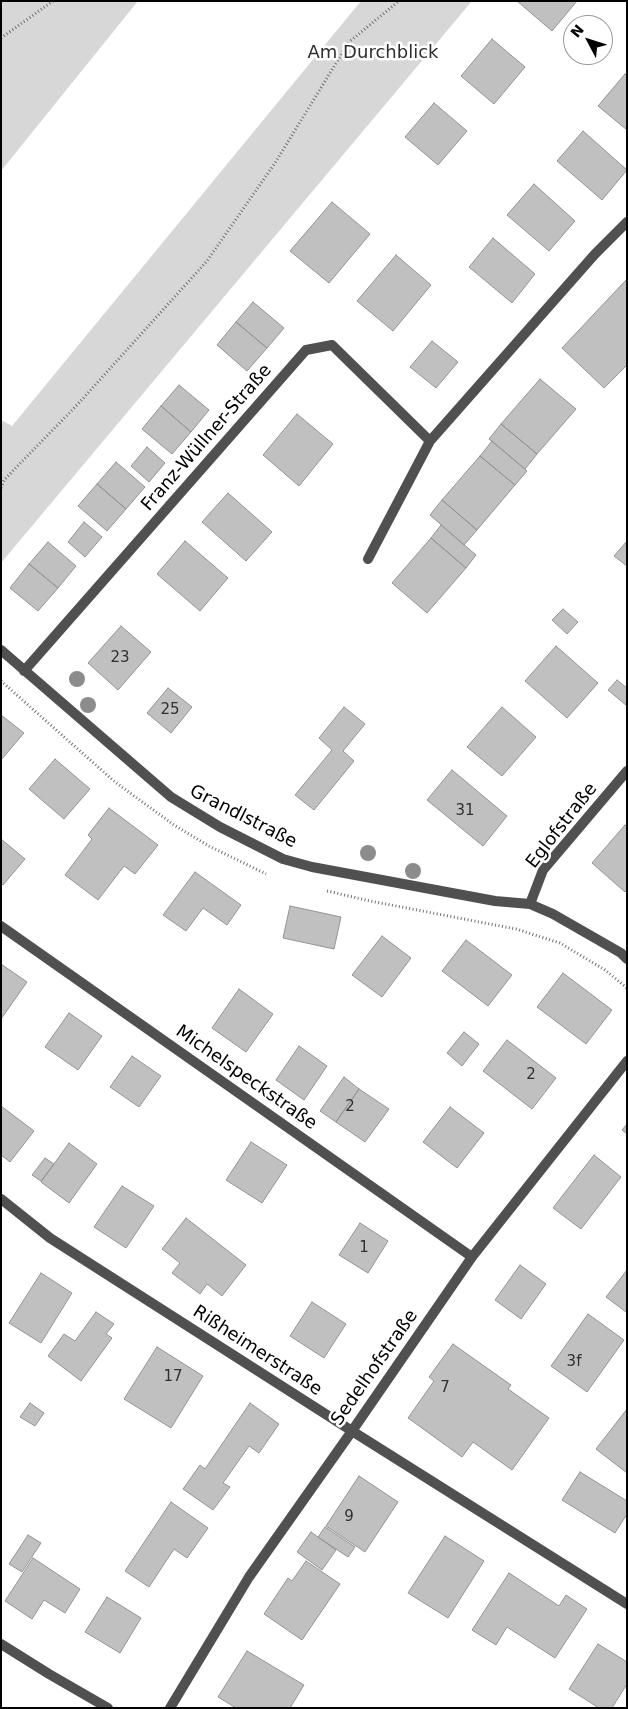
<!DOCTYPE html>
<meta charset="utf-8">
<style>
body{margin:0}
#map{position:relative;width:628px;height:1709px;overflow:hidden;background:#fff;font-family:"DejaVu Sans",sans-serif}
canvas{display:block}
.frame{position:absolute;inset:0;border:2px solid #000;pointer-events:none}
.north{position:absolute;left:563px;top:15px;width:50px;height:50px;box-sizing:border-box;background:#fff;border:1px solid #999;border-radius:50%;rotate:310deg;font-size:14px;font-weight:700;line-height:20px;text-align:center;color:#000}
.north::after{content:'';display:block;margin:auto;width:18px;height:22px;background:#000;clip-path:polygon(50% 0,100% 100%,50% 72%,0 100%)}
</style>
<div id="map">
<canvas width="628" height="1709"></canvas>
<div class="frame"></div>
<div class="north">N</div>
</div>
<script>
const context = document.querySelector('canvas').getContext('2d');
context.lineJoin = 'round';
function fill(path, color) { context.fillStyle = color; context.fill(path, 'evenodd'); }
const toPath = rows => new Path2D(rows.map(r => 'M' + r).join(''));
function trace(path, color, width, dash) { context.strokeStyle = color; context.lineWidth = width; context.lineCap = dash ? 'butt' : 'round'; context.setLineDash(dash || []); context.stroke(path); }
function write(font, color, halo, rows, align = 'center') {
  context.font = font + ' "DejaVu Sans",sans-serif'; context.lineWidth = 5; context.setLineDash([]); context.textBaseline = 'middle'; context.strokeStyle = halo; context.fillStyle = color; for (const [text, x, y, turn = 0] of rows) {
    context.save(); context.translate(x, y); context.rotate((+turn || 0) * Math.PI / 180); context.textAlign = isNaN(turn) ? turn : align; if (halo) context.strokeText(text, 0, 0); context.fillText(text, 0, 0); context.restore();
  }
}
fill(toPath([
 [1,1,138,1,1,171],
 [361,1,472,1,1,563,1,420,12,426]
]), '#d7d7d7');
const building = toPath([
 [517,1,577,1,552,31,517,1],
 [492,39,525,67,494,104,461,76,492,39],
 [625,74,627,76,627,130,598,106,625,74],
 [434,103,467,131,438,165,405,137,434,103],
 [583,131,627,170,602,200,557,161,583,131],
 [534,184,575,221,549,251,507,215,534,184],
 [332,202,370,234,329,283,290,251,332,202],
 [493,238,535,274,512,303,469,267,493,238],
 [396,255,431,285,393,331,357,301,396,255],
 [627,279,627,365,604,388,562,348,627,279],
 [253,302,284,328,267,348,236,322,253,302],
 [236,322,267,348,247,371,217,345,236,322],
 [432,341,458,362,436,388,410,367,432,341],
 [540,379,576,409,537,454,501,424,540,379],
 [179,385,209,410,191,432,161,406,179,385],
 [161,406,191,432,172,454,142,429,161,406],
 [297,414,333,444,299,486,263,455,297,414],
 [501,424,537,454,525,469,489,439,501,424],
 [492,441,527,471,515,485,480,456,492,441],
 [147,447,165,463,149,482,131,466,147,447],
 [480,456,515,485,477,530,442,500,480,456],
 [116,462,145,487,126,509,97,484,116,462],
 [97,484,126,509,107,531,78,506,97,484],
 [228,493,272,532,246,561,202,522,228,493],
 [442,500,477,530,464,545,430,515,442,500],
 [84,522,102,537,85,557,68,542,84,522],
 [441,525,476,555,466,568,431,538,441,525],
 [431,538,466,568,427,613,392,583,431,538],
 [185,541,228,578,200,611,157,574,185,541],
 [627,541,627,566,614,556,627,541],
 [48,542,76,566,58,588,29,564,48,542],
 [29,564,58,588,38,611,10,588,29,564],
 [563,609,578,622,567,634,552,620,563,609],
 [121,626,151,652,118,690,88,663,121,626],
 [556,646,598,683,567,718,525,681,556,646],
 [617,680,627,688,627,706,608,690,617,680],
 [168,688,192,707,171,733,147,713,168,688],
 [344,707,365,724,343,751,354,761,314,810,295,795,332,750,319,738,344,707],
 [502,707,536,737,502,776,467,747,502,707],
 [1,715,24,733,1,760,1,715],
 [55,759,90,789,64,819,29,789,55,759],
 [452,770,507,816,483,846,427,800,452,770],
 [109,808,158,845,135,874,124,866,98,900,65,875,92,839,88,835,109,808],
 [625,825,627,826,627,890,625,892,592,863,625,825],
 [1,839,25,859,3,885,1,883,1,839],
 [195,872,241,905,227,925,203,908,186,931,163,915,195,872],
 [290,906,341,917,334,949,283,938,290,906],
 [382,936,411,958,382,997,352,975,382,936],
 [466,940,512,975,488,1006,442,971,466,940],
 [1,964,27,982,1,1019,1,964],
 [563,973,612,1010,586,1044,537,1007,563,973],
 [239,989,273,1014,246,1052,212,1028,239,989],
 [69,1013,102,1036,78,1070,45,1047,69,1013],
 [464,1032,479,1044,462,1066,447,1053,464,1032],
 [507,1040,556,1078,532,1109,483,1071,507,1040],
 [299,1046,327,1066,304,1100,276,1080,299,1046],
 [132,1056,161,1076,139,1107,110,1087,132,1056],
 [344,1077,359,1089,336,1122,320,1111,344,1077],
 [359,1089,389,1109,365,1142,336,1122,359,1089],
 [1,1106,34,1131,10,1162,1,1155,1,1106],
 [450,1107,484,1133,457,1168,423,1142,450,1107],
 [627,1124,627,1134,622,1130,627,1124],
 [251,1142,287,1165,262,1203,226,1180,251,1142],
 [69,1143,97,1164,69,1203,41,1182,69,1143],
 [594,1155,621,1177,581,1229,553,1208,594,1155],
 [45,1158,54,1164,41,1181,32,1175,45,1158],
 [122,1186,154,1206,126,1248,94,1227,122,1186],
 [186,1218,246,1265,222,1296,207,1284,200,1294,172,1273,180,1263,162,1249,186,1218],
 [360,1223,388,1241,368,1273,339,1255,360,1223],
 [520,1265,546,1284,521,1319,495,1300,520,1265],
 [627,1270,627,1311,626,1312,606,1297,627,1270],
 [41,1273,72,1293,41,1343,9,1323,41,1273],
 [312,1302,346,1324,324,1358,290,1336,312,1302],
 [96,1312,114,1324,106,1334,112,1338,81,1381,48,1356,64,1334,75,1341,96,1312],
 [588,1314,624,1340,587,1392,551,1366,588,1314],
 [453,1344,511,1385,508,1389,549,1418,512,1470,473,1442,462,1457,408,1418,434,1381,429,1377,453,1344],
 [157,1347,203,1376,171,1428,124,1399,157,1347],
 [30,1403,44,1413,35,1426,20,1417,30,1403],
 [250,1403,279,1424,259,1453,249,1446,223,1483,230,1487,213,1510,183,1489,200,1465,205,1469,250,1403],
 [627,1409,627,1473,596,1449,627,1409],
 [580,1472,627,1501,627,1514,615,1533,562,1500,580,1472],
 [359,1476,398,1502,365,1552,326,1526,359,1476],
 [171,1502,208,1528,187,1558,174,1549,149,1587,125,1571,171,1502],
 [325,1527,355,1547,348,1557,318,1537,325,1527],
 [311,1532,336,1550,322,1570,297,1552,311,1532],
 [28,1535,41,1543,22,1572,9,1564,28,1535],
 [445,1536,484,1561,448,1618,408,1593,445,1536],
 [33,1558,80,1589,65,1613,44,1600,32,1619,5,1601,33,1558],
 [306,1561,340,1584,302,1640,264,1614,288,1578,292,1581,306,1561],
 [509,1573,559,1606,566,1595,587,1609,555,1658,507,1627,496,1645,472,1630,509,1573],
 [107,1597,141,1618,120,1653,85,1632,107,1597],
 [598,1644,627,1662,627,1684,612,1708,599,1708,569,1689,598,1644],
 [247,1651,304,1685,290,1708,236,1708,218,1697,247,1651]
]);
fill(building, '#c0c0c0');
trace(building, '#949494', 1);
trace(toPath([
 [1,38,53,1],
 [1,488,4,480,78,404,207,261,275,163,349,42,399,1],
 [1,681,115,782,174,825,209,846,266,874],
 [327,891,370,901,516,929,560,943,605,970,627,988]
]), '#727272', 3, [1, 2.5]);
trace(toPath([
 [368,559,430,441,595,254,627,222],
 [1,650,171,797,220,827,283,859,312,867,495,901,530,904,553,914,621,953,627,959],
 [24,671,306,350,332,345,430,441],
 [530,904,543,870,627,771],
 [1,926,472,1257],
 [1,1199,50,1238,352,1431,627,1604],
 [1,1644,49,1674,108,1708],
 [170,1708,249,1577,352,1431,472,1257,627,1061]
]), '#505050', 10);
context.fillStyle = '#8c8c8c';
for (const [x, y] of [
 [77,679],
 [88,705],
 [368,853],
 [413,871]
]) { context.beginPath(); context.arc(x, y, 8, 0, 2 * Math.PI); context.fill(); }
write('15px', '#303030', null, [
 ["23",120,658],
 ["25",170,710],
 ["31",465,811],
 ["2",531,1075],
 ["2",350,1107],
 ["1",364,1248],
 ["3f",574,1362],
 ["17",173,1377],
 ["7",445,1388],
 ["9",349,1517]
]);
write('18px', '#2e2e2e', '#fff', [
 ["Am Durchblick",373,53]
]);
write('18px', '#000', '#fff', [
 ["Franz-Wüllner-Straße",207,438,-49],
 ["Grandlstraße",243,817,27],
 ["Eglofstraße",562,826,-52],
 ["Michelspeckstraße",246,1078,35],
 ["Rißheimerstraße",257,1351,33],
 ["Sedelhofstraße",375,1368,-55]
]);
</script>
